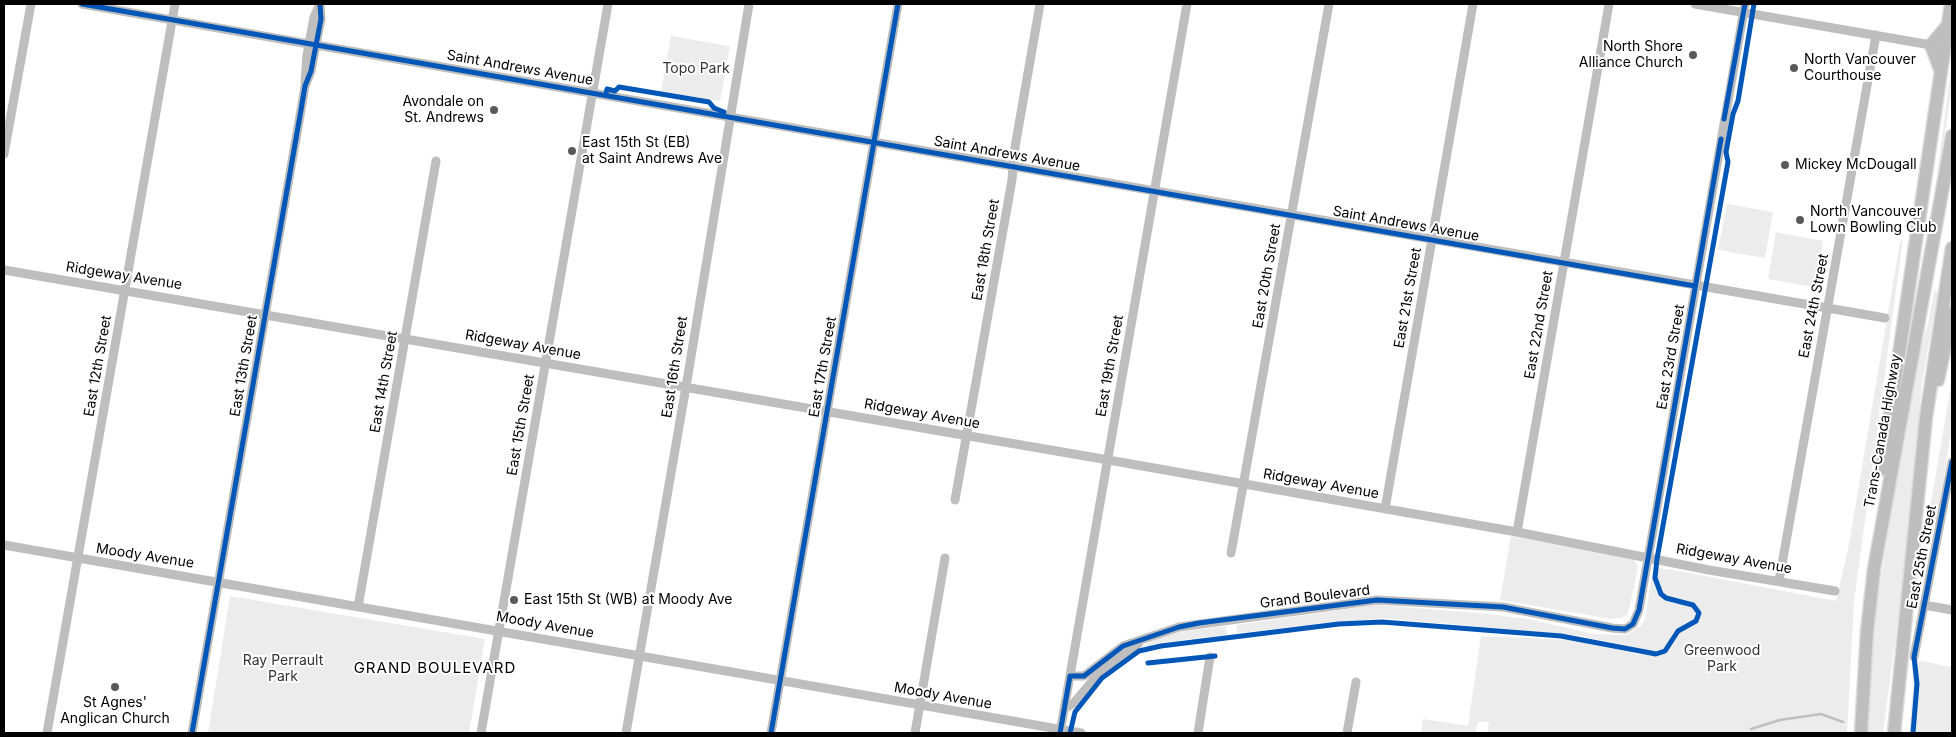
<!DOCTYPE html>
<style>
body{margin:0}
#map{position:relative;width:1956px;height:737px;overflow:hidden;background:#fff;font-family:Inter,sans-serif}
canvas{display:block}
.frame{position:absolute;inset:0;border:5px solid #000;pointer-events:none}
</style>
<div id="map">
<canvas width="1956" height="737"></canvas>
<div class="frame"></div>
</div>
<script>
const context = document.querySelector('canvas').getContext('2d');
context.lineJoin = 'round';
function fill(path, color) { context.fillStyle = color; context.fill(path, 'evenodd'); }
const toPath = rows => new Path2D(rows.map(r => 'M' + r).join(''));
function trace(path, color, width, dash) { context.strokeStyle = color; context.lineWidth = width; context.lineCap = dash ? 'butt' : 'round'; context.setLineDash(dash || []); context.stroke(path); }
function write(font, color, halo, rows, align = 'center') {
  context.font = font + ' Inter,sans-serif'; context.lineWidth = 4; context.setLineDash([]); context.textBaseline = 'middle'; context.strokeStyle = halo; context.fillStyle = color; for (const [text, x, y, turn = 0] of rows) {
    context.save(); context.translate(x, y); context.rotate((+turn || 0) * Math.PI / 180); context.textAlign = isNaN(turn) ? turn : align; if (halo) context.strokeText(text, 0, 0); context.fillText(text, 0, 0); context.restore();
  }
}
fill(toPath([
 [671,36,730,46,720,101,661,92],
 [1952,61,1952,89,1935,190],
 [1727,204,1773,212,1765,258,1718,250],
 [1776,232,1823,241,1815,287,1768,279],
 [1903,239,1854,602,1847,733,1487,733,1489,722,1478,722,1475,733,1421,733,1423,719,1468,726,1481,636,1573,640,1642,655,1643,649,1574,635,1382,618,1237,633,1236,625,1376,605,1479,613,1528,619,1594,634,1626,635,1641,626,1645,619,1652,573,1655,568,1668,569,1836,601,1848,550,1900,242],
 [1934,291,1938,292,1922,383,1900,605,1883,733,1868,733,1873,627,1908,406,1918,354,1928,324],
 [1952,380,1952,427,1937,518,1926,531],
 [1511,536,1634,558,1638,567,1628,614,1621,618,1611,619,1500,600],
 [230,596,485,639,469,733,208,733],
 [1226,626,1227,635,1160,643,1147,647,1145,645,1170,633],
 [1921,661,1952,667,1952,733,1909,733,1913,689,1912,662]
]), '#ececec');
trace(toPath([
 [1751,729,1780,720,1821,714,1843,722]
]), '#bfbfbf', 2.5);
const highway = toPath([
 [1940,69,1931,45,1948,25],
 [1938,380,1952,313],
 [1882,469,1951,4],
 [1861,733,1867,632,1874,569,1952,136],
 [1894,733,1926,417,1952,248]
]);
trace(highway, '#dbdbdb', 15);
trace(toPath([
 [82,4,309,44],
 [1695,4,1931,45],
 [316,45,1885,318],
 [305,82,307,55,314,17,319,6],
 [4,154,31,4],
 [4,270,1097,458,1517,532,1709,570,1835,591],
 [955,500,1012,180,1014,153,1040,4],
 [1385,509,1473,4],
 [1517,532,1609,4],
 [4,545,1081,733],
 [1231,553,1329,4],
 [1779,581,1876,35],
 [1924,605,1952,610],
 [358,607,436,161],
 [1914,657,1952,462],
 [1070,676,1084,676,1123,646,1179,627,1377,600,1503,607,1612,628,1625,629,1633,624,1639,610,1745,4],
 [1064,709,1074,703,1101,671,1138,644],
 [47,733,175,4],
 [192,733,301,110,305,86,311,71,321,19,320,4],
 [481,733,608,4],
 [626,733,688,375,749,4],
 [771,733,898,4],
 [915,733,945,558],
 [1060,733,1187,4],
 [1198,733,1210,657],
 [1347,733,1356,682]
]), '#bebebe', 9);
trace(highway, '#bebebe', 12);
trace(toPath([
 [82,4,1695,286],
 [606,94,607,89,615,91,619,87,709,102,714,108,724,112],
 [1724,119,1745,4],
 [1148,663,1215,656],
 [192,733,301,110,305,86,311,71,321,19,320,4],
 [771,733,898,4],
 [1060,733,1070,676,1084,676,1123,646,1179,627,1199,623,1377,600,1503,607,1612,628,1625,629,1633,624,1639,610,1721,139],
 [1070,733,1075,712,1102,678,1139,651,1161,646,1339,624,1382,622,1561,636,1656,654,1665,651,1678,631,1696,621,1699,613,1693,605,1666,598,1661,594,1655,578,1657,559,1728,162,1726,152,1733,114,1738,101,1754,4],
 [1913,733,1917,684,1914,657,1952,462]
]), '#0057b8', 5);
for (const [x, y, r, color] of [
 [1693,55,5,"#595959"],
 [1794,68,5,"#595959"],
 [494,110,5,"#595959"],
 [572,151,5,"#595959"],
 [1785,165,5,"#595959"],
 [1800,220,5,"#595959"],
 [514,600,5,"#595959"],
 [115,687,5,"#595959"]
]) { const dot = new Path2D(); dot.arc(x, y, r, 0, 2 * Math.PI); context.fillStyle = color; context.fill(dot); trace(dot, '#fff', 2); }
write('14px', '#000', '#fff', [
 ["North Shore",1683,47,"right"],
 ["Alliance Church",1683,63,"right"],
 ["North Vancouver",1804,60],
 ["Courthouse",1804,76],
 ["Avondale on",484,102,"right"],
 ["St. Andrews",484,118,"right"],
 ["East 15th St (EB)",582,143],
 ["at Saint Andrews Ave",582,159],
 ["Mickey McDougall",1795,165],
 ["North Vancouver",1810,212],
 ["Lown Bowling Club",1810,228],
 ["East 15th St (WB) at Moody Ave",524,600],
 ["St Agnes'",115,703,"center"],
 ["Anglican Church",115,719,"center"]
], 'left');
write('14px', '#000', '#fff', [
 ["Saint Andrews Avenue",520,68,10],
 ["Saint Andrews Avenue",1007,154,10],
 ["Saint Andrews Avenue",1406,224,10],
 ["East 18th Street",986,250,-80],
 ["Ridgeway Avenue",124,276,9],
 ["East 20th Street",1267,276,-80],
 ["East 21st Street",1408,298,-80],
 ["East 24th Street",1814,306,-79],
 ["East 22nd Street",1539,325,-80],
 ["Ridgeway Avenue",523,345,10],
 ["East 23rd Street",1671,357,-80],
 ["East 12th Street",98,366,-80],
 ["East 13th Street",244,366,-80],
 ["East 19th Street",1110,366,-80],
 ["East 16th Street",675,367,-81],
 ["East 17th Street",823,367,-80],
 ["East 14th Street",384,382,-80],
 ["Ridgeway Avenue",922,414,10],
 ["East 15th Street",521,425,-80],
 ["Trans-Canada Highway",1883,431,-80],
 ["Ridgeway Avenue",1321,484,10],
 ["Moody Avenue",145,556,9],
 ["East 25th Street",1922,557,-79],
 ["Ridgeway Avenue",1734,559,10],
 ["Grand Boulevard",1315,597,-7],
 ["Moody Avenue",545,625,10],
 ["Moody Avenue",943,696,10]
]);
write('14px', '#333', '#fff', [
 ["Topo Park",696,69],
 ["Greenwood",1722,651],
 ["Park",1722,667],
 ["Ray Perrault",283,661],
 ["Park",283,677]
]);
context.letterSpacing = '1px';
write('15px', '#000', '#fff', [
 ["GRAND BOULEVARD",435,668]
]);
context.letterSpacing = '0px';
</script>
